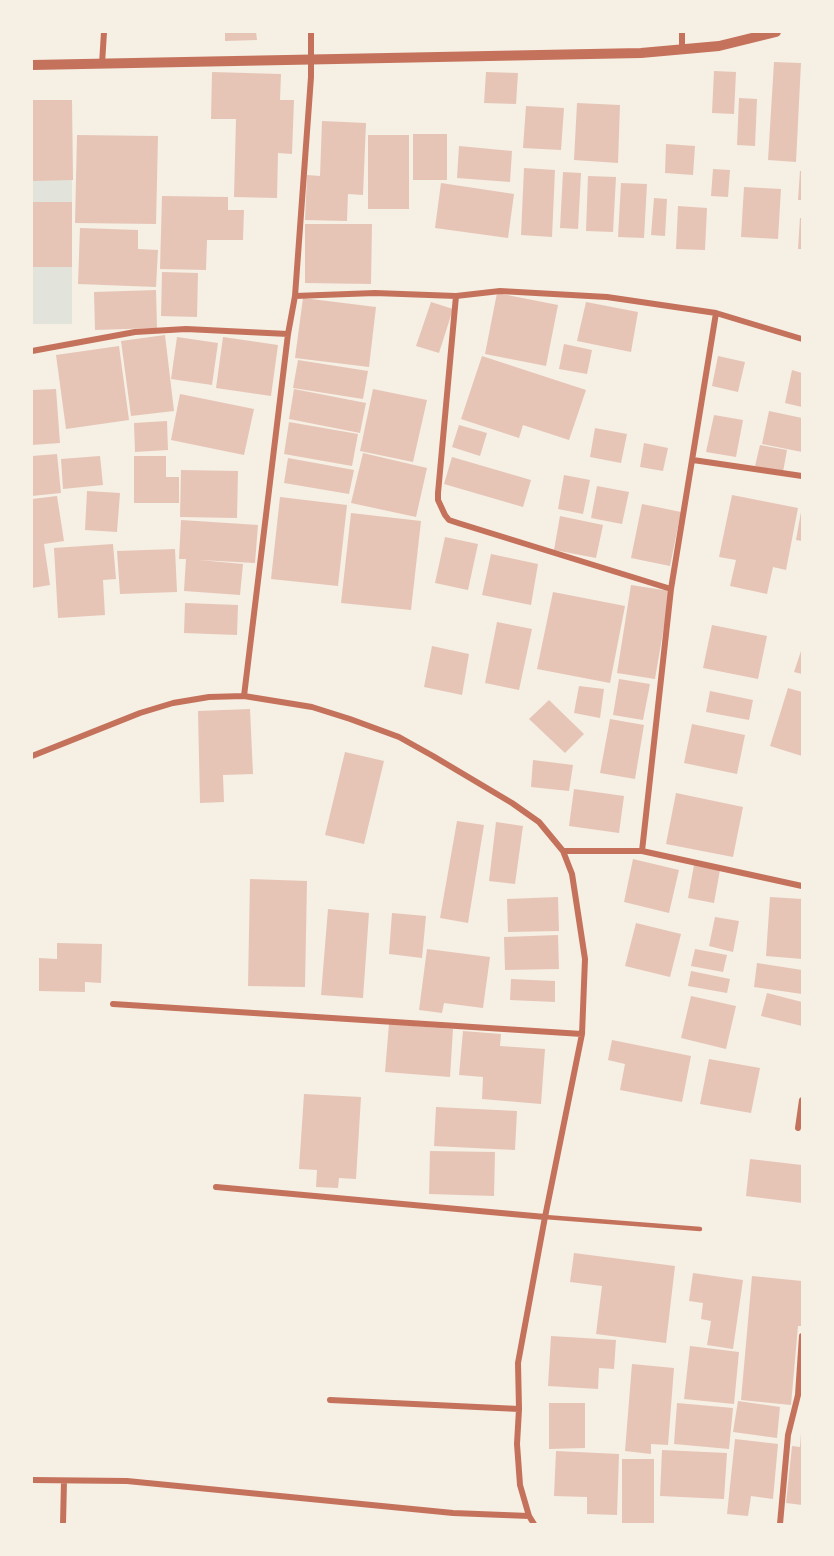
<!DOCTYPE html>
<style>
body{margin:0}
#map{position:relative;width:834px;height:1556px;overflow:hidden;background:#f6efe4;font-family:"Nunito Sans",sans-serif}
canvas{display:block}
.frame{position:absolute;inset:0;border:33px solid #f6efe4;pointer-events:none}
</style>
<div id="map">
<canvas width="834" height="1556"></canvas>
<div class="frame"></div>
</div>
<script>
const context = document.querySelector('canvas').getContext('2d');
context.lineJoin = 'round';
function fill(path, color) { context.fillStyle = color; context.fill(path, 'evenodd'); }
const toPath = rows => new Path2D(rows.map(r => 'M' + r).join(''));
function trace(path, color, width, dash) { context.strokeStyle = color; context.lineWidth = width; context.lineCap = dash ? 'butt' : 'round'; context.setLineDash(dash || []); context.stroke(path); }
fill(toPath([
 [32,158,72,158,72,324,32,324]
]), '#e2e4dc');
fill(toPath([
 [225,32,256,32,257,40,225,41],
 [774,62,801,63,796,162,768,160],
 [714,71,736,72,734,114,712,113],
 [212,72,281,74,280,100,294,100,292,154,278,153,277,198,234,197,236,119,211,119],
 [486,72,518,73,516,104,484,103],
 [739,98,757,99,755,146,737,145],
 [33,100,72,100,73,180,33,181],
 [577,103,620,105,618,163,574,160],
 [526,106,564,108,561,150,523,148],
 [322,121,366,123,363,195,348,194,347,221,305,220,307,175,320,176],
 [413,134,447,134,447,180,413,180],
 [77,135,158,136,156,224,75,223],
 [368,135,409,135,409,209,368,209],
 [666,144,695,146,693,175,665,173],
 [459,146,512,151,510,182,457,178],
 [524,168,555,170,552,237,521,235],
 [713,169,730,170,728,197,711,196],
 [800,171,802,171,802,200,798,200],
 [563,172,581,173,578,229,560,228],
 [588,176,616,177,613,232,586,231],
 [441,183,514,194,508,238,435,228],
 [621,183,647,184,644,238,618,237],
 [744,187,781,189,778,239,741,237],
 [162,196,228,197,228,210,244,210,243,240,207,240,206,270,160,269],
 [654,198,667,199,665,236,651,235],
 [32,202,72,202,72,267,32,267],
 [678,206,707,208,705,250,676,249],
 [800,218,802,218,802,249,798,249],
 [305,224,372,224,371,284,305,283],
 [80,228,138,230,138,249,158,250,156,287,78,284],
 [162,272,198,273,197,317,161,316],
 [156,290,157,328,95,330,94,292],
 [497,293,558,305,546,366,485,354],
 [303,298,376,307,369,367,295,358],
 [431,302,453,309,439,353,416,346],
 [586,302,638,312,631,352,577,341],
 [165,335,174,411,131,416,121,341],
 [177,337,218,343,212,385,171,379],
 [223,337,278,345,271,396,216,388],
 [564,344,592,350,587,374,559,369],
 [119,346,129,420,66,429,56,355],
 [482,356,586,390,569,440,523,425,519,438,461,419],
 [718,356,745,362,738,392,712,386],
 [298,360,368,371,363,399,293,388],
 [792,370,802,373,802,407,785,403],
 [56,389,60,443,32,445,32,390],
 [294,389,366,403,360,433,289,419],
 [373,389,427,400,413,462,360,451],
 [180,394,254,409,244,455,171,440],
 [769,411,802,418,802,452,762,444],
 [714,415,743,420,736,457,706,452],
 [167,421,168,450,135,452,134,423],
 [289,422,358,434,352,466,284,454],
 [459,425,487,433,480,456,452,447],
 [595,428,627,434,621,463,590,457],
 [644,443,668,448,663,471,640,467],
 [760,445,787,450,783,472,755,466],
 [363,453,427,468,416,517,351,503],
 [57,454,61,493,32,496,32,456],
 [100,456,103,485,63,489,61,459],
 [134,456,166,456,166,477,179,477,179,503,134,503],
 [452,457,531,480,523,507,444,484],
 [288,458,354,470,349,494,284,483],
 [181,470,238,471,237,518,180,517],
 [564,475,590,480,583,514,558,509],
 [597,486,629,492,622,524,591,518],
 [87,491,120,493,117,532,85,530],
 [732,495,798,508,786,570,773,567,767,594,730,586,736,560,719,557],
 [57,496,64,541,44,544,50,585,32,588,32,499],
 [280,497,347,505,338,586,271,579],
 [642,504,681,512,670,566,631,558],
 [801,512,802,512,802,541,796,540],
 [351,513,421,521,411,610,341,603],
 [560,516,603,525,596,558,554,550],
 [181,520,258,525,255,563,199,560,243,564,240,595,184,591,186,559,179,559],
 [445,537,478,544,468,590,435,583],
 [113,544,116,579,103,580,105,615,58,618,54,548],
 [175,549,177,592,120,594,117,551],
 [491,554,538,564,531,605,482,595],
 [631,585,670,591,655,679,617,673],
 [553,592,625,606,610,683,537,669],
 [185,603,238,605,237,635,184,633],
 [497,622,532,629,519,690,485,683],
 [712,625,767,636,758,679,703,668],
 [432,646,469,654,462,695,424,687],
 [802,648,802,674,794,672],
 [619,679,650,684,643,720,613,715],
 [579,686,604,689,600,718,574,713],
 [788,688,802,692,802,756,770,746],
 [710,691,753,700,749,720,706,712],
 [549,700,584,734,565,753,529,719],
 [250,709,253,774,223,775,224,802,200,803,198,711],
 [610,719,644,725,635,779,600,773],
 [692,724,745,735,737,774,684,763],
 [345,752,384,761,364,844,325,835],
 [533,760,573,765,569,791,531,787],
 [574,789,624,796,619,833,569,826],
 [676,793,743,807,733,857,666,844],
 [457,821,484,825,468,923,440,918],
 [496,822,523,826,515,884,489,881],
 [633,859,679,870,669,913,624,902],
 [694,865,720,870,714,903,688,898],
 [250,879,307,881,305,987,248,986],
 [558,897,559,931,508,932,507,899],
 [770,897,802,899,802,959,766,956],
 [328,909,369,913,363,998,321,995],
 [392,913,426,916,422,958,389,954],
 [715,917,739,921,733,952,709,946],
 [636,923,681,934,670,977,625,966],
 [558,935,559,969,505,970,504,937],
 [57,943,102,944,101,983,85,982,85,992,39,991,39,958,57,959],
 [427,949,490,957,483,1008,444,1003,442,1013,419,1010],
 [695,949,727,955,723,972,691,966],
 [757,963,802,970,802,994,754,987],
 [691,971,730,979,727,993,688,986],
 [511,979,555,981,555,1002,510,1000],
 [767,993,802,1002,802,1026,761,1016],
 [691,996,736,1006,726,1049,681,1038],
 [389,1024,453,1029,450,1077,385,1072],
 [463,1031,501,1034,500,1046,545,1049,541,1104,482,1099,483,1077,459,1075],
 [612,1040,691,1056,682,1102,620,1090,625,1064,608,1060],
 [709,1059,760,1068,751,1113,700,1104],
 [304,1094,361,1097,356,1179,339,1178,338,1188,316,1187,317,1170,299,1169],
 [436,1107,517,1111,515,1150,434,1146],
 [430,1151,495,1152,494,1196,429,1194],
 [750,1159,802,1165,802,1203,746,1196],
 [574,1253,675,1266,666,1343,596,1334,602,1286,570,1282],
 [693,1273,743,1280,733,1349,707,1345,711,1321,701,1319,703,1303,689,1301],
 [752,1276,802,1281,802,1326,798,1326,791,1405,741,1400],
 [551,1336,616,1340,614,1369,599,1368,598,1389,548,1386],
 [690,1346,739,1352,734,1404,684,1399],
 [632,1364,674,1368,668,1445,651,1444,651,1454,625,1451],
 [738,1401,780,1407,777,1438,733,1432],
 [549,1403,585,1403,585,1448,549,1449],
 [677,1403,733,1408,729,1449,674,1444],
 [801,1433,802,1433,802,1505,786,1503,792,1446,800,1447],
 [735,1439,778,1444,773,1499,751,1496,748,1516,727,1514],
 [662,1450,727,1453,724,1499,660,1496],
 [556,1451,619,1454,617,1515,587,1514,587,1497,554,1496],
 [622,1459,654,1459,654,1524,622,1524]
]), '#e6c5b7');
trace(toPath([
 [545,1217,700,1229]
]), '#c5725c', 4.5);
trace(toPath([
 [682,50,682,32],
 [102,64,104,32],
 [295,296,375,293,456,296,500,291,607,297,716,313,802,339],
 [456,296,438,493,438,500,445,515,449,520,458,523,671,589],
 [32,351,135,332,186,329,288,334],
 [693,460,802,476],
 [244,696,288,334,295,296,311,77,311,32],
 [32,756,140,713,173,703,209,697,244,696,312,707,350,719,399,737,433,756,512,803,539,822,563,851,572,874,585,959,582,1034,545,1217,518,1363,519,1409,517,1444,520,1485,529,1516,534,1524],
 [563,851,642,851,802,886],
 [642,851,671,589,716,313],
 [113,1004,582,1034],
 [798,1128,802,1100],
 [216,1187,545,1217],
 [330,1400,519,1409],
 [32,1480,127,1481,453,1513,529,1516],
 [63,1524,64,1481],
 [780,1524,788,1435,798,1395,802,1336]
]), '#c5725c', 6);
trace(toPath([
 [32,65,641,53,719,46,776,32]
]), '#c5725c', 10);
</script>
